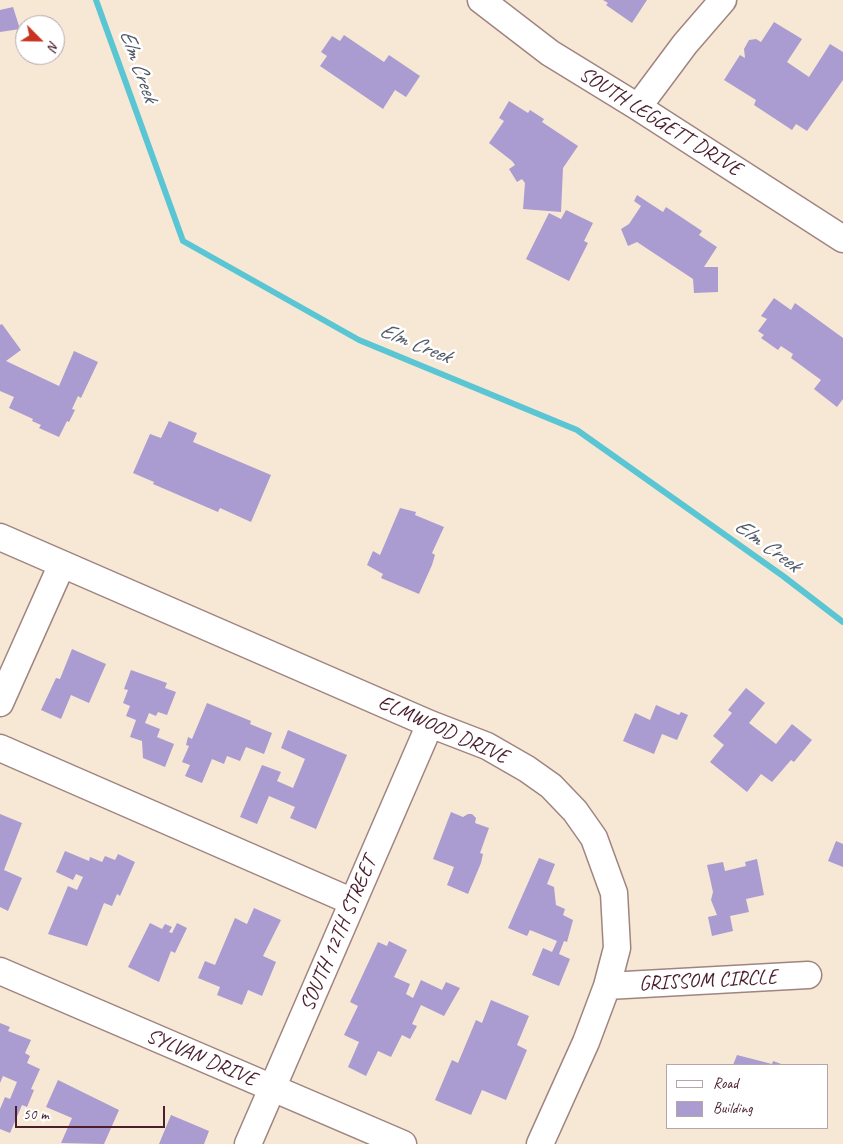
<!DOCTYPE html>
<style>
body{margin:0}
#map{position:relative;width:843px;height:1144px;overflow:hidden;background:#f7e8d5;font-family:Caveat,sans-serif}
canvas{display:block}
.legend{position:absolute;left:666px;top:1064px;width:162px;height:65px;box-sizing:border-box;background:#fff;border:1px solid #b7a5aa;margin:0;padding:6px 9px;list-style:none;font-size:15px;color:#4a1f2b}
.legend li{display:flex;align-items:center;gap:10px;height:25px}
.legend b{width:25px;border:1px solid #b7a5aa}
.north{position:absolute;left:15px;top:15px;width:50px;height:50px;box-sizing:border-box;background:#fff;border:1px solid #b7a5aa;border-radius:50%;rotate:113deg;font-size:14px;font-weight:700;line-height:20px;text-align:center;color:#4a1f2b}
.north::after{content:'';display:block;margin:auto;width:18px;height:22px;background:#c8321e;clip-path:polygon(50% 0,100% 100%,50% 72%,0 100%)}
.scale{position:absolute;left:15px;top:1106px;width:150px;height:22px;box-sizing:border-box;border:2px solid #4a1f2b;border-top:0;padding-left:6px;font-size:15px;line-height:18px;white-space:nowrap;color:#4a1f2b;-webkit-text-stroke:4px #fff;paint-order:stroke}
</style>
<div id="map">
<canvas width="843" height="1144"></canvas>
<ul class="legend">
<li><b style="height:6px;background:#fff"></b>Road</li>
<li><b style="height:14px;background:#aa9bd1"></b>Building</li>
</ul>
<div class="north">N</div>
<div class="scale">50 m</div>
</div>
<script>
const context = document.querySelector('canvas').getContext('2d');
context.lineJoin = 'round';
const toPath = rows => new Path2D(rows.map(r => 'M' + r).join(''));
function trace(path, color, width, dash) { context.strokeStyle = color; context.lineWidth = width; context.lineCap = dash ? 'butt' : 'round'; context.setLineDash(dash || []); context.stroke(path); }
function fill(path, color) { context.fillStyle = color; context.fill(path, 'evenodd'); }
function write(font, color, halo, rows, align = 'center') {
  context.font = font + ' Caveat,sans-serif'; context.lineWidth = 5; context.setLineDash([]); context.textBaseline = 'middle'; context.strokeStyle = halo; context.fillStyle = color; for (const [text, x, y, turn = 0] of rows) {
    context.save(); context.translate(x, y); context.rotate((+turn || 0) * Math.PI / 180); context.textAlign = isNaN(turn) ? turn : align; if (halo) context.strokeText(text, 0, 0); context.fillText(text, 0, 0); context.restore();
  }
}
trace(toPath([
 [96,0,183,241,359,340,577,430,783,576,843,622]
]), '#5ac5d3', 6);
fill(toPath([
 [603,0,647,0,632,23,606,5,608,3],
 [13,7,20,29,0,32,0,10],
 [774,22,802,39,787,62,809,77,830,44,843,52,843,80,807,131,796,124,792,130,754,105,756,100,724,80,740,55,745,58,744,49,749,40,756,39,761,42],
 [344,35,384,62,389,55,420,76,406,97,395,90,383,109,320,66,327,56,321,52,332,36,340,41],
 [509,101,528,113,530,110,544,119,542,122,578,146,563,168,561,212,523,209,525,183,522,179,517,182,509,169,515,165,512,161,489,143,504,121,499,118],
 [637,195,663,212,666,207,702,231,699,235,717,247,704,267,718,267,718,292,694,293,693,279,637,242,628,246,621,229,629,224,641,206,634,201],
 [566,210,593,223,584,241,588,243,569,281,526,259,549,213,561,219],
 [774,298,791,310,795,303,843,338,843,399,837,407,814,389,821,380,791,358,793,354,781,346,778,350,761,338,764,335,758,331,767,319,761,316],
 [2,324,21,350,6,361,59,386,74,351,98,362,81,398,78,396,72,409,75,410,69,422,67,421,59,437,39,428,41,425,32,421,33,419,9,408,14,397,0,391,0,325],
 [169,421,197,433,193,442,271,475,251,522,220,508,218,512,153,484,154,482,133,473,150,434,161,438],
 [400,508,416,512,415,515,444,527,432,553,435,555,432,565,419,594,381,578,383,574,367,565,373,551,380,555],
 [72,649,106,664,89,703,71,695,61,719,41,710,56,678,60,679],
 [131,670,167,683,165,688,176,692,167,715,158,712,156,716,149,713,145,723,160,729,157,737,174,744,165,767,143,758,142,741,130,737,136,720,126,716,130,706,123,703,128,690,124,689],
 [746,688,765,703,749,723,776,744,792,724,812,740,794,762,791,760,772,782,761,774,747,792,710,762,724,745,713,736,732,713,728,710],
 [207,703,251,721,250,724,272,733,264,754,246,747,240,761,227,756,224,764,212,759,202,783,185,776,190,765,182,762,189,746,186,745,188,737,192,739],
 [656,705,679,715,681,712,688,715,677,740,662,734,654,754,623,741,635,713,650,720],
 [288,730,347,755,316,829,290,818,295,807,269,796,257,824,240,817,262,765,281,772,277,781,293,788,305,759,281,748],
 [451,812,463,817,468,814,472,814,476,818,475,823,489,828,480,853,483,854,481,863,468,894,447,885,454,867,433,859],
 [0,814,22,823,4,870,22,878,8,911,0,907],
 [836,841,843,844,843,867,828,861],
 [65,851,89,861,90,857,102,862,105,856,115,860,118,854,135,862,120,896,117,894,112,906,104,903,87,946,48,934,68,886,77,890,83,877,76,874,73,880,56,872],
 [539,858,555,864,547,884,554,887,556,905,565,909,563,915,573,920,567,942,564,941,559,954,570,959,559,986,532,975,543,948,552,952,557,941,530,930,527,936,508,928],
 [757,859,764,895,746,899,749,912,730,916,733,931,712,936,708,917,717,915,711,900,713,892,707,865,723,862,725,871,746,866,745,862],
 [254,908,281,920,263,956,276,962,262,996,248,990,242,1005,217,995,220,987,198,978,205,961,215,965,235,918,247,924],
 [150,923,162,929,165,924,172,927,169,932,172,933,177,923,187,928,175,953,171,951,159,982,128,967],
 [389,941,407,950,394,977,410,984,406,994,413,998,421,980,442,990,446,982,460,988,444,1016,421,1005,412,1024,417,1026,410,1039,402,1035,391,1057,378,1051,366,1076,348,1067,359,1042,344,1035,358,1006,350,1002,378,942,387,946],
 [491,1000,529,1016,517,1045,527,1050,506,1100,482,1090,471,1115,435,1100,452,1060,458,1063,476,1020,482,1023],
 [0,1023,10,1027,8,1031,31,1040,25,1053,30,1056,27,1063,40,1069,31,1089,34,1090,27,1107,22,1105,10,1133,0,1129,0,1109,5,1097,10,1099,17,1082,3,1076,0,1083],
 [737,1055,772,1064,773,1061,784,1065,733,1065],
 [58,1080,119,1110,104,1144,61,1143,72,1118,46,1107],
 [171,1115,209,1131,204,1144,159,1144]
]), '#aa9bd1');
const minor = toPath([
 [481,0,550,53,638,107,843,239],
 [638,107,685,44,723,0],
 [0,537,430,724,487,746,527,769,551,786,575,811,594,838,614,893,617,948,607,986,586,1042,540,1144],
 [0,703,62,564],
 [0,748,353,902],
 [0,971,403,1144],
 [607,986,808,975],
 [248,1144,430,724]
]);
trace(minor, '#a08480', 29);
trace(minor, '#fff', 26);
write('21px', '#4a1f2b', '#fff', [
 ["SOUTH LEGGETT DRIVE",660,122,32],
 ["ELMWOOD DRIVE",443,730,24],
 ["SOUTH 12TH STREET",339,934,-67],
 ["GRISSOM CIRCLE",708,981,-3],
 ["SYLVAN DRIVE",201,1058,23]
]);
write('italic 22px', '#505966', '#fff', [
 ["Elm Creek",138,66,70],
 ["Elm Creek",415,344,22],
 ["Elm Creek",767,546,36]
]);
</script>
